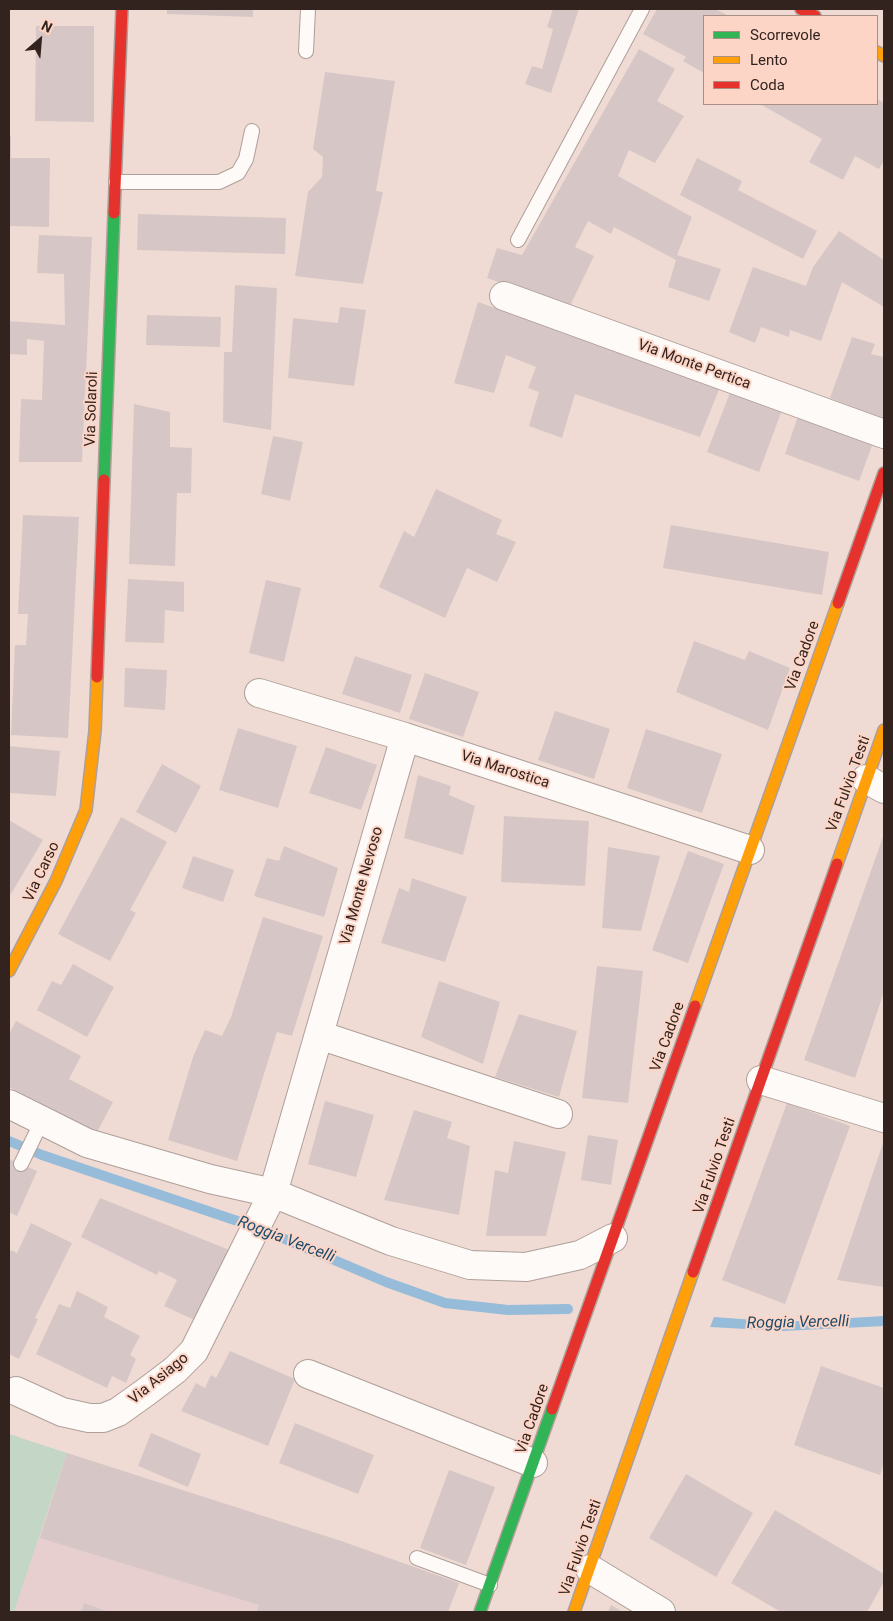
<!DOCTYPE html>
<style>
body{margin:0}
#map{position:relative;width:893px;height:1621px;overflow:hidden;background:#efdbd3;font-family:Roboto,sans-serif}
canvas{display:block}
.frame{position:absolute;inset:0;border:10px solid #32231e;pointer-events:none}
.legend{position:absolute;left:703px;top:15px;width:175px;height:90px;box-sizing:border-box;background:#fcd5c6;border:1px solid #ab8e83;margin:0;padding:6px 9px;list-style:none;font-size:15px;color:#32231e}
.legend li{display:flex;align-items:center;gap:10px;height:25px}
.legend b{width:25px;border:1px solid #ab8e83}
.north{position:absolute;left:15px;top:15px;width:50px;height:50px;-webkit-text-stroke:4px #fcd5c6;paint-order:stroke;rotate:27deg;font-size:14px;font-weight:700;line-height:20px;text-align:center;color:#32231e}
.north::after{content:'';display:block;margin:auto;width:18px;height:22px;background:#32231e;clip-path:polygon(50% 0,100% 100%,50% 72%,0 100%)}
</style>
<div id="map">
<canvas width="893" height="1621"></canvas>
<div class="frame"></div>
<ul class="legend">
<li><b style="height:6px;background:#30b455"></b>Scorrevole</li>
<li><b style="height:6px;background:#ff9f0a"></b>Lento</li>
<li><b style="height:6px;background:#e5322d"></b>Coda</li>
</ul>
<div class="north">N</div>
</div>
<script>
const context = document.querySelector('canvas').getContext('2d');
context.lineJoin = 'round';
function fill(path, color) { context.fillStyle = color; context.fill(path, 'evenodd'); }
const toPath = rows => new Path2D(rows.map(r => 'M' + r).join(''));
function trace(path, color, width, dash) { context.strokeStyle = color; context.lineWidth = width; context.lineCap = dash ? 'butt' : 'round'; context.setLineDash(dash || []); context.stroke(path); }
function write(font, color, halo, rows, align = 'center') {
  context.font = font + ' Roboto,sans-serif'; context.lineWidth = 4; context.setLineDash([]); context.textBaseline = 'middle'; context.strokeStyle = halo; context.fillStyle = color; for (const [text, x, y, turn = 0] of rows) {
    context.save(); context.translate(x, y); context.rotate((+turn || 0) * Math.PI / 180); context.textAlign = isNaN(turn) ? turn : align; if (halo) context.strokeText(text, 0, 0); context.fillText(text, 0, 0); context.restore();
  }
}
fill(toPath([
 [67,1453,341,1541,459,1583,448,1612,14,1612]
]), '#e7cfcf');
fill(toPath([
 [9,1434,67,1453,14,1612,9,1612]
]), '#c4d6c5');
fill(toPath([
 [884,1316,884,1326,783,1331,710,1327,714,1317,782,1322]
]), '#96bcda');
trace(toPath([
 [9,1141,42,1155,261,1229,386,1282,445,1303,508,1310,568,1309]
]), '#96bcda', 10);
fill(toPath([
 [167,9,253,9,253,17,167,14],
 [553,9,579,9,551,93,525,84,532,66,542,69,553,29,547,27],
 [657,9,715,9,729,16,704,16,704,73,683,61,686,57,643,34],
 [36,26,94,26,94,122,35,121],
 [639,49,675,69,657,101,684,116,655,163,629,150,618,176,692,217,677,255,721,269,709,301,668,287,676,260,614,227,611,234,588,221,575,247,594,256,570,306,487,278,497,248,522,255],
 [325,72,395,81,376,191,383,192,363,284,295,276,308,192,322,177,323,157,313,149],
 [877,99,884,103,884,161,879,169,855,156,843,180,809,162,822,139,760,104,877,104],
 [9,135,11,136,11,158,50,158,49,227,9,226],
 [697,158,742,181,738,190,817,231,803,259,680,195],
 [138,214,286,218,285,254,137,250],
 [839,231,884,260,884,307,842,282,821,341,790,330,789,337,761,327,755,343,729,332,753,267,806,286,813,267],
 [39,235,92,237,82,462,19,462,21,399,42,400,44,341,27,339,27,355,9,354,9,321,65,325,64,274,37,273],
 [235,285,277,288,271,430,223,422,224,352,232,352],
 [478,302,720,387,700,437,575,394,562,438,529,426,539,392,528,388,536,367,506,355,494,393,454,383],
 [340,307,366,310,354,386,288,378,293,318,338,323],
 [147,315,221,317,220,347,146,345],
 [852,337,875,344,871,354,884,357,884,419,830,398],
 [731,390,782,410,759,472,707,452],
 [134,404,170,412,170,447,192,448,191,493,177,493,175,566,129,564],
 [798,416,873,443,859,481,785,454],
 [273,436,303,442,290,501,261,494],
 [436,489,502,520,496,534,516,542,497,582,467,568,445,618,379,587,404,531,414,537],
 [23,515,79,517,68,738,11,735,15,645,26,645,28,614,18,614],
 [671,525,829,552,822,595,663,568],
 [128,579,184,582,184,612,165,610,164,643,125,642],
 [266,580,301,588,284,662,249,653],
 [694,641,745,660,749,651,790,668,768,730,676,692],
 [355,656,412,675,400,713,342,694],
 [125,668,167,670,165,710,124,707],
 [425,673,479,692,463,737,409,719],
 [555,711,610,729,594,779,538,760],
 [238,728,297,746,278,808,219,790],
 [646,729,722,754,702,813,627,788],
 [9,746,60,751,56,796,9,793],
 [326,747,377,765,361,810,309,793],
 [162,764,201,786,176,833,136,812],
 [418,775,451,786,449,795,475,806,463,855,404,838],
 [504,816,589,821,585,886,501,882],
 [121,817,167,842,130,910,136,913,110,961,58,934],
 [9,820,43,840,11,894,9,892],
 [884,834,884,992,855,1078,804,1060],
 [284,846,338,868,324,917,254,896,267,858,279,861],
 [608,847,660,856,641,931,602,928],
 [688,851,724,864,688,963,652,950],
 [193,856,234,870,223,902,182,888],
 [412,878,467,897,445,962,381,943,399,888,409,892],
 [263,917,323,936,292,1036,277,1032,237,1161,168,1140,193,1057,205,1030,222,1036,231,1017],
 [73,964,114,987,87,1037,37,1010,52,981,61,985],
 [597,966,643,971,628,1103,582,1098],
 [439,981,500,1002,483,1064,421,1037],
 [519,1014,577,1031,559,1097,495,1077],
 [16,1021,81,1056,69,1079,113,1102,97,1132,9,1087,9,1034],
 [325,1101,374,1115,356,1177,308,1164],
 [787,1103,850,1126,785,1304,722,1280],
 [414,1110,452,1122,447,1138,470,1146,459,1215,384,1200],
 [588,1135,618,1140,611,1185,581,1180],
 [884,1140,884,1287,837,1280],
 [514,1141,566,1152,546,1236,486,1236,495,1170,508,1173],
 [9,1159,37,1171,17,1216,9,1212],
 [100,1198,232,1251,199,1322,164,1306,177,1280,159,1271,157,1275,81,1237],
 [31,1223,72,1243,35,1318,38,1319,19,1359,9,1354,9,1254,11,1250,17,1253],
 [77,1291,108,1307,104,1317,140,1336,130,1355,136,1359,126,1383,112,1376,107,1388,36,1354,59,1304,70,1308],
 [230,1351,295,1379,268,1446,181,1411,196,1383,205,1388,211,1375,216,1378],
 [821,1366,884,1388,884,1463,880,1475,794,1445],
 [295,1423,374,1455,358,1494,279,1463],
 [151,1433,201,1454,188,1487,138,1466],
 [67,1453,341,1541,459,1583,448,1612,257,1612,259,1605,40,1538],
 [449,1470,495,1487,466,1565,420,1548],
 [686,1474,753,1513,716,1577,649,1538],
 [775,1510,884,1574,884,1582,867,1612,781,1612,731,1583],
 [84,1603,109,1612,81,1612],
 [611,1605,623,1612,608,1612]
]), '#d6c7c6');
const lane = toPath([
 [306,51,308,9],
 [116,182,219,182,238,173,246,159,252,131],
 [518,240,642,9],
 [21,1164,42,1121],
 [417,1558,490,1585]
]);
const street = toPath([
 [504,296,884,434],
 [259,693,405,737,750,850],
 [866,779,884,789],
 [319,1035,558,1114],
 [761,1080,884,1118],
 [9,1104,87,1143,210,1179,273,1193,391,1241,470,1265,526,1267,580,1255,613,1238],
 [308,1374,533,1463],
 [16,1391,62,1412,89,1418,103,1418,118,1412,146,1392,175,1370,194,1351,273,1193,405,737],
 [590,1569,661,1612]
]);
const fast = toPath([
 [104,480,114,213],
 [480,1612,552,1409]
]);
const slow = toPath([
 [877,52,884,56],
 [837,864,884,730],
 [9,971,56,881,86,810,95,731,97,677],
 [695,1006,838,603],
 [574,1612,693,1272]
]);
const jam = toPath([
 [801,9,815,16],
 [114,213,122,9],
 [838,603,884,473],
 [97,677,104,480],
 [693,1272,837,864],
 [552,1409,695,1006]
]);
trace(lane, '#af9f99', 16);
trace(street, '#af9f99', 30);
trace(fast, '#af9f99', 14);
trace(slow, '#af9f99', 14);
trace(jam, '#af9f99', 14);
trace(lane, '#fdfaf8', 14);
trace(street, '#fdfaf8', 28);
trace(fast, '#30b455', 11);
trace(slow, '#ff9f0a', 11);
trace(jam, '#e5322d', 11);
write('15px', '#32231e', '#fcd5c6', [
 ["Via Monte Pertica",694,365,20],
 ["Via Solaroli",92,409,-88],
 ["Via Cadore",803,656,-70],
 ["Via Marostica",505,770,18],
 ["Via Fulvio Testi",849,784,-70],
 ["Via Carso",42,872,-65],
 ["Via Monte Nevoso",362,886,-74],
 ["Via Cadore",668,1037,-70],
 ["Via Fulvio Testi",715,1166,-71],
 ["Via Asiago",159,1379,-39],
 ["Via Cadore",533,1419,-71],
 ["Via Fulvio Testi",581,1548,-71]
]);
write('italic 16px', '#1c4c6b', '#fcd5c6', [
 ["Roggia Vercelli",286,1240,21],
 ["Roggia Vercelli",798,1323,-1]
]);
</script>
